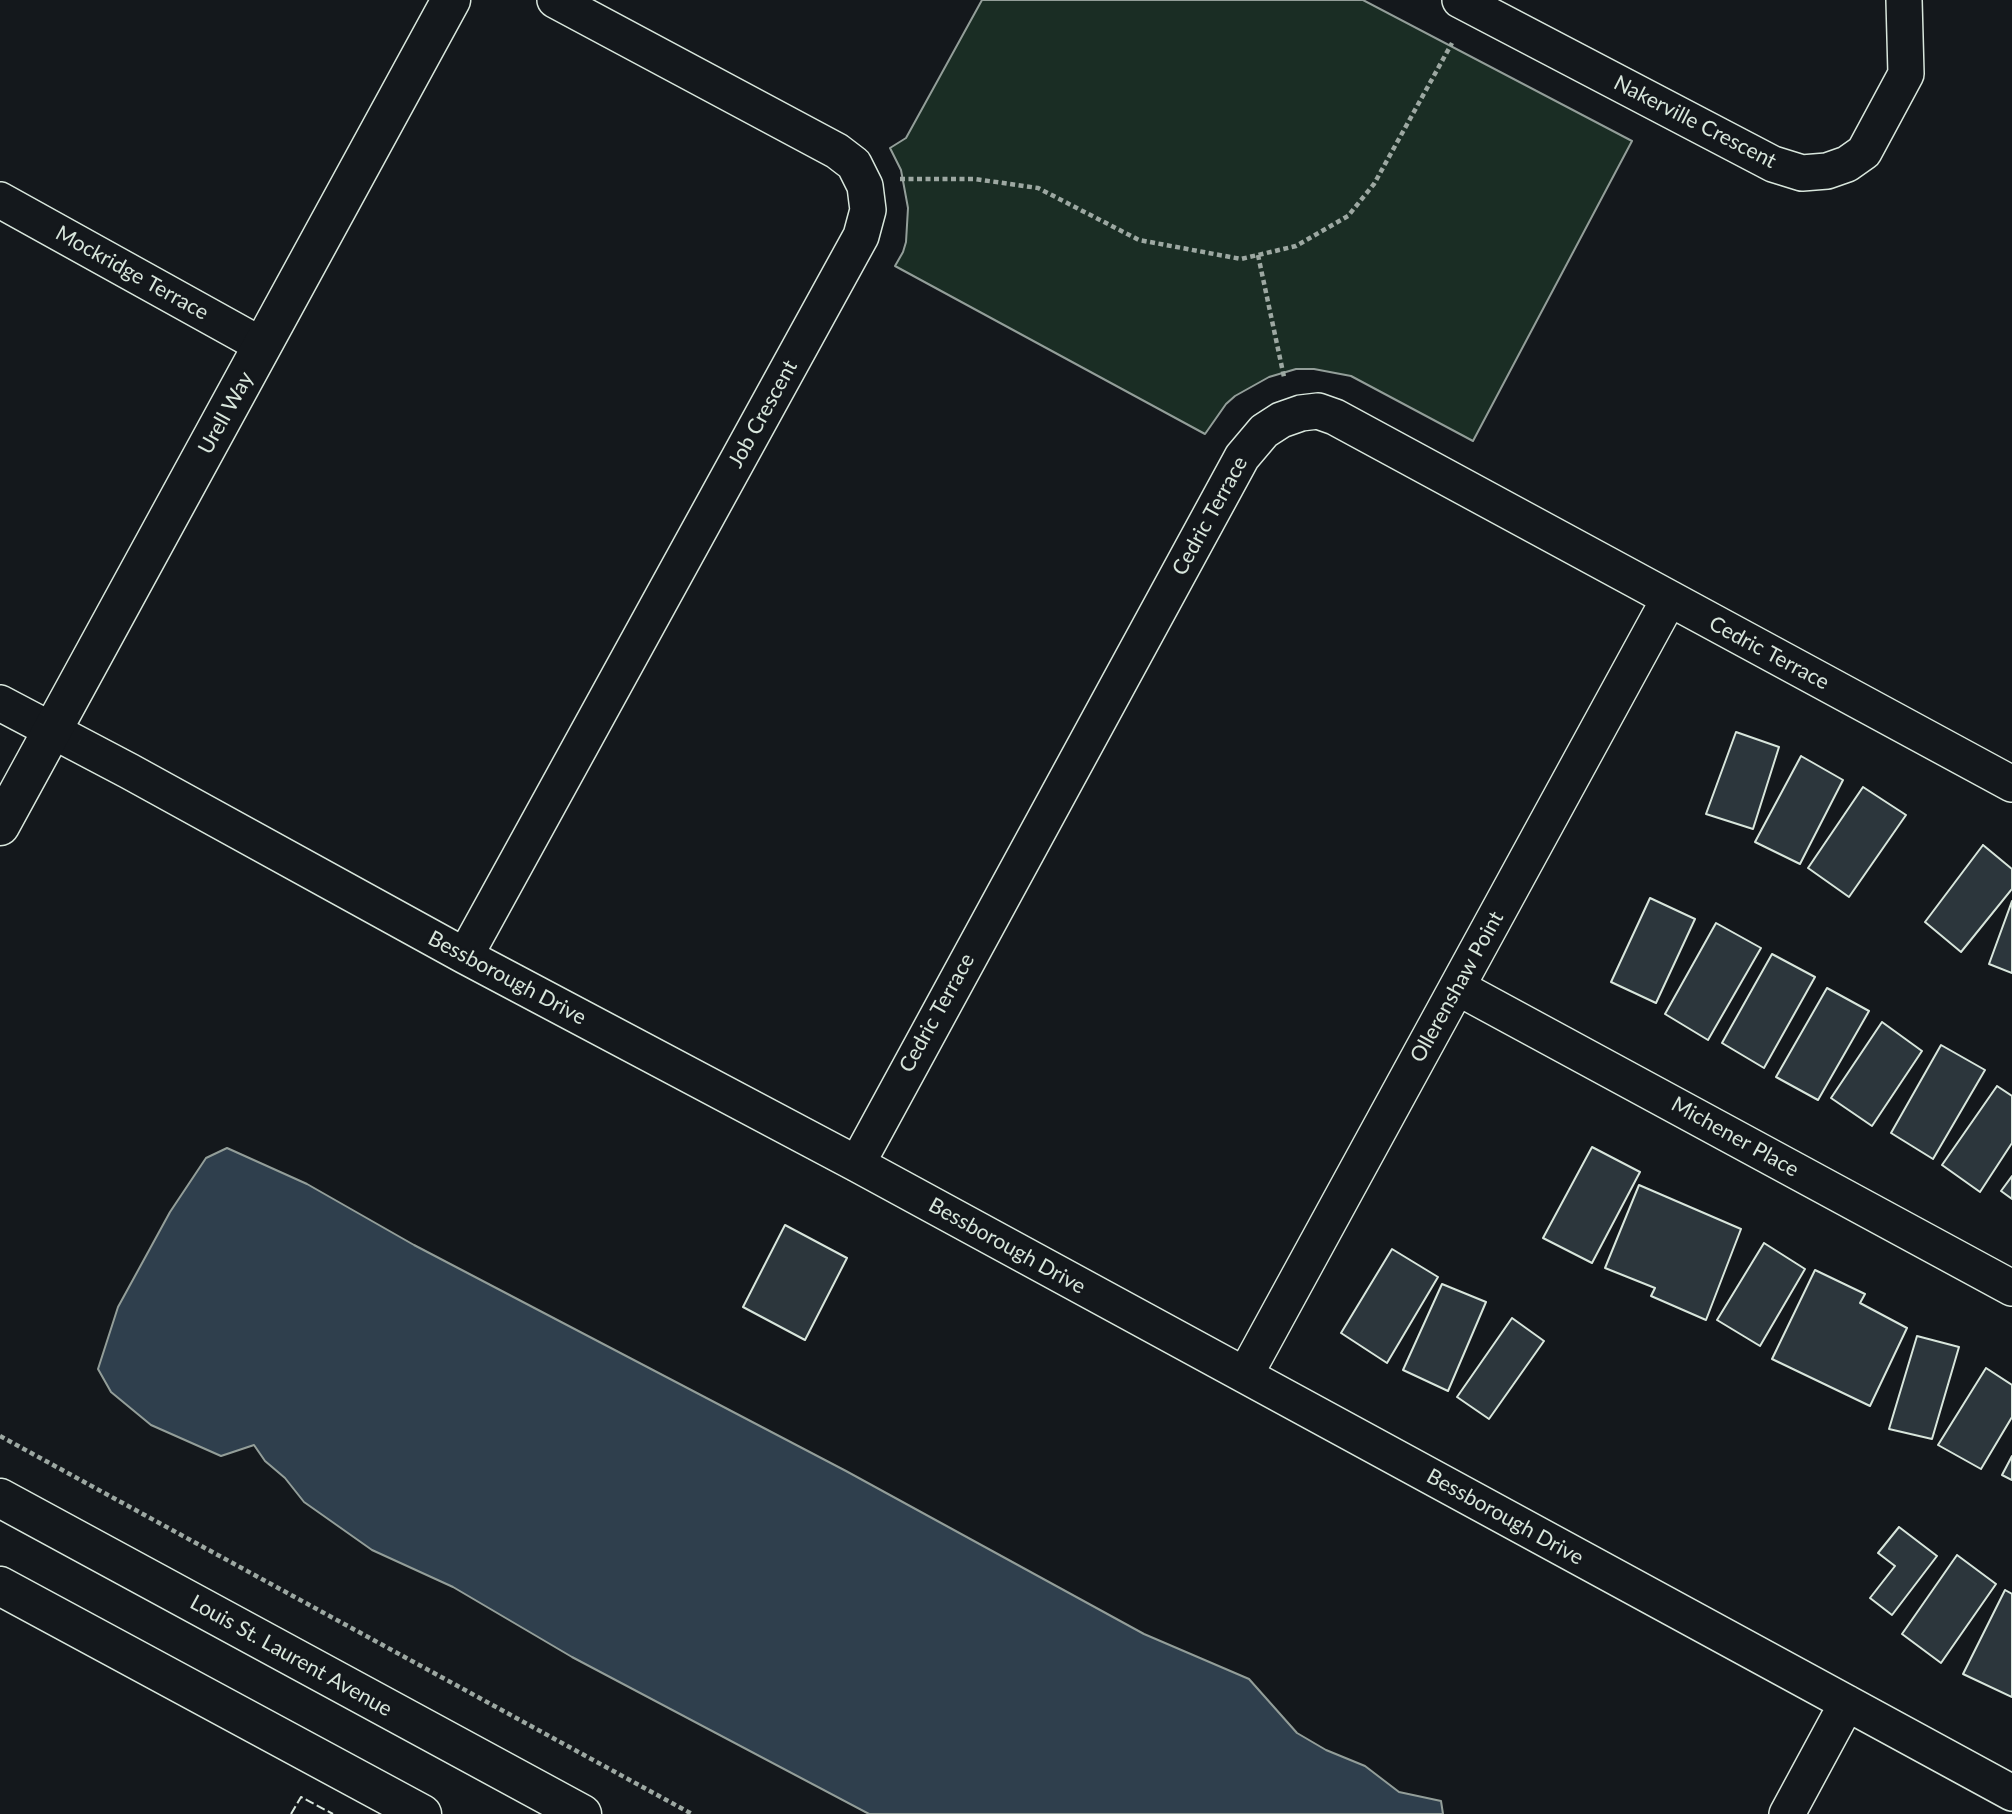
<!DOCTYPE html>
<style>
body{margin:0}
canvas{display:block;background:#14181c}
</style>
<canvas width="2012" height="1814"></canvas>
<script>
const context = document.querySelector('canvas').getContext('2d');
context.lineJoin = 'round';
function fill(path, color) { context.fillStyle = color; context.fill(path, 'evenodd'); }
const toPath = rows => new Path2D(rows.map(r => 'M' + r).join(''));
function trace(path, color, width, dash) { context.strokeStyle = color; context.lineWidth = width; context.lineCap = dash ? 'butt' : 'round'; context.setLineDash(dash || []); context.stroke(path); }
function write(font, color, halo, rows, align = 'center') {
  context.font = font + ' Lato,sans-serif'; context.lineWidth = 5; context.setLineDash([]); context.textBaseline = 'middle'; context.strokeStyle = halo; context.fillStyle = color; for (const [text, x, y, turn = 0] of rows) {
    context.save(); context.translate(x, y); context.rotate((+turn || 0) * Math.PI / 180); context.textAlign = isNaN(turn) ? turn : align; if (halo) context.strokeText(text, 0, 0); context.fillText(text, 0, 0); context.restore();
  }
}
const green = toPath([
 [982,0,1363,0,1632,141,1473,441,1351,376,1314,369,1296,369,1269,377,1235,396,1226,404,1205,434,895,266,903,252,906,242,908,208,901,170,890,148,906,138,982,0]
]);
fill(green, '#1a2d24');
trace(green, '#939e99', 2);
const water = toPath([
 [227,1148,307,1184,414,1245,846,1471,1144,1634,1249,1679,1297,1733,1326,1750,1365,1766,1399,1792,1441,1801,1443,1814,869,1814,572,1657,453,1587,372,1550,304,1502,285,1478,265,1461,254,1445,221,1456,151,1425,111,1392,98,1369,118,1307,170,1212,206,1158,227,1148]
]);
fill(water, '#2f3f4d');
trace(water, '#939e99', 2);
const building = toPath([
 [1736,732,1779,747,1753,829,1706,814,1736,732],
 [1801,756,1843,780,1800,864,1755,842,1801,756],
 [1863,787,1906,815,1849,897,1808,868,1863,787],
 [1983,845,2012,869,2012,889,1961,952,1925,922,1983,845],
 [1650,898,1695,919,1656,1003,1611,982,1650,898],
 [2012,901,2012,973,1989,964,2012,901],
 [1716,923,1761,948,1708,1040,1665,1014,1716,923],
 [1772,954,1815,977,1764,1068,1722,1043,1772,954],
 [1827,988,1869,1011,1818,1100,1776,1077,1827,988],
 [1882,1022,1922,1051,1872,1126,1831,1098,1882,1022],
 [1941,1045,1985,1070,1933,1159,1891,1133,1941,1045],
 [1997,1086,2012,1096,2012,1143,1980,1192,1942,1165,1997,1086],
 [1592,1147,1640,1172,1592,1263,1543,1238,1592,1147],
 [2012,1176,2012,1199,2001,1191,2012,1176],
 [1639,1185,1741,1229,1706,1320,1651,1296,1655,1288,1605,1268,1639,1185],
 [785,1225,847,1258,805,1340,743,1307,785,1225],
 [1764,1243,1805,1269,1760,1346,1717,1320,1764,1243],
 [1392,1249,1438,1277,1387,1363,1341,1333,1392,1249],
 [1815,1270,1865,1294,1860,1303,1907,1328,1870,1406,1772,1359,1815,1270],
 [1442,1284,1486,1302,1448,1391,1403,1370,1442,1284],
 [1512,1318,1544,1341,1489,1419,1457,1397,1512,1318],
 [1917,1336,1959,1347,1932,1439,1889,1429,1917,1336],
 [1986,1368,2012,1385,2012,1417,1981,1469,1938,1445,1986,1368],
 [2012,1456,2012,1480,2002,1475,2012,1456],
 [1899,1527,1937,1556,1892,1615,1870,1598,1895,1566,1878,1553,1899,1527],
 [1957,1555,1996,1584,1941,1663,1902,1634,1957,1555],
 [2005,1590,2012,1594,2012,1697,1963,1674,2005,1590]
]);
fill(building, '#2c363c');
trace(building, '#d8e6dc', 2);
const minor = toPath([
 [1460,0,1773,164,1802,173,1827,171,1847,164,1864,152,1906,74,1904,0],
 [0,200,263,346],
 [0,703,129,771,465,956,857,1164,2012,1793],
 [465,956,861,236,868,210,865,186,854,164,837,151,555,0],
 [1457,987,2012,1288],
 [857,1164,1242,457,1264,431,1281,420,1301,413,1318,411,1335,417,2012,784],
 [1245,1375,1669,599],
 [1787,1814,1847,1703]
]);
const tertiary = toPath([
 [0,826,451,0]
]);
const secondary = toPath([
 [0,1498,582,1814],
 [0,1586,422,1814]
]);
trace(minor, '#d8e6dc', 38);
trace(tertiary, '#d8e6dc', 41);
trace(secondary, '#d8e6dc', 41);
trace(toPath([
 [900,179,975,179,1038,188,1139,240,1241,259,1296,246,1348,216,1374,184,1452,43],
 [1258,255,1284,377],
 [0,1436,692,1814]
]), '#9da8a2', 4.5, [5, 3.5]);
trace(minor, '#14181c', 35);
trace(tertiary, '#14181c', 38);
trace(secondary, '#14181c', 38);
trace(toPath([
 [291,1814,301,1797,333,1814]
]), '#d8e6dc', 2, [9, 3.5]);
write('21px', '#d8e6dc', '#14181c', [
 ["Nakerville Crescent",1695,122,27],
 ["Mockridge Terrace",132,273,29],
 ["Urell Way",226,413,-61],
 ["Job Crescent",763,414,-61],
 ["Cedric Terrace",1210,516,-61],
 ["Cedric Terrace",1769,653,28],
 ["Bessborough Drive",507,978,28],
 ["Ollerenshaw Point",1457,987,-61],
 ["Cedric Terrace",937,1013,-61],
 ["Michener Place",1735,1137,29],
 ["Bessborough Drive",1007,1246,29],
 ["Bessborough Drive",1505,1517,29],
 ["Louis St. Laurent Avenue",291,1656,29]
]);
</script>
